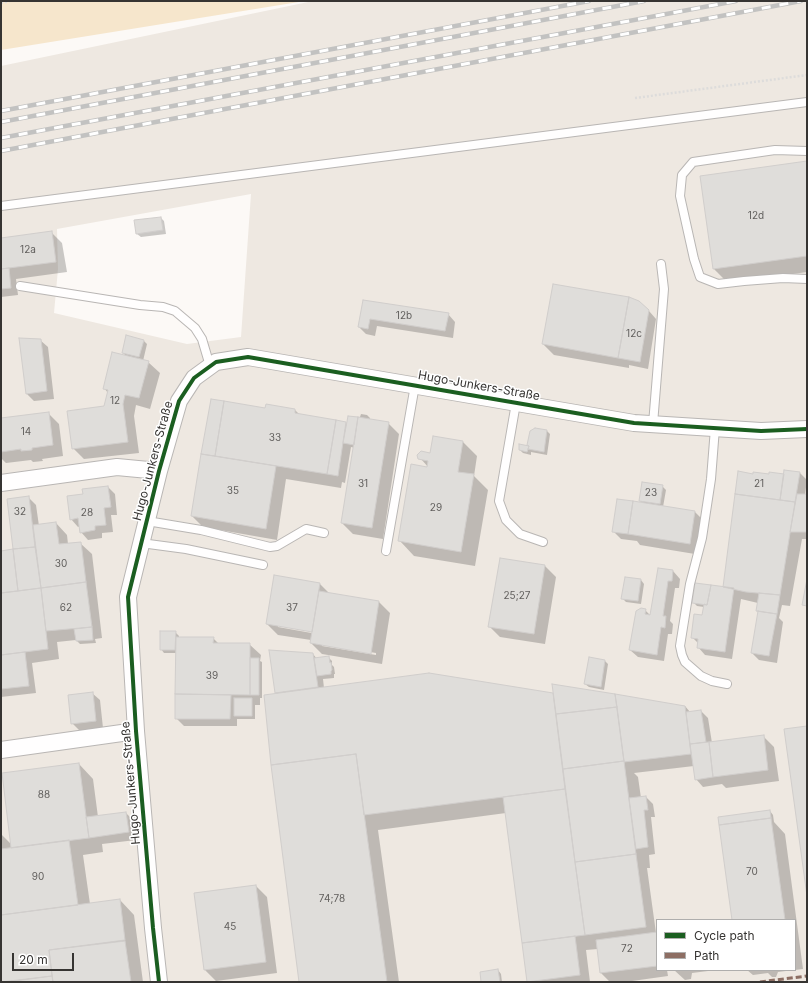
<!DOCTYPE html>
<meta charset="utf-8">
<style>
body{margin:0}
#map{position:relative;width:808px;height:983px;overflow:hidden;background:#fcf9f6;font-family:Inter,sans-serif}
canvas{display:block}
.frame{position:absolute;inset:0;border:2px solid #363432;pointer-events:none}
.legend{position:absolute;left:656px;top:919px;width:140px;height:52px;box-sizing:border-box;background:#fff;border:1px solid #afaead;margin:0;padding:5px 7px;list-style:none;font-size:12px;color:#363432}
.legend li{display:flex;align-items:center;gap:8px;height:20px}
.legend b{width:20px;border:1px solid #afaead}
.scale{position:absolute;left:12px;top:953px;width:62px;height:18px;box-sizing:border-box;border:2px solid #363432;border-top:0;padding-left:5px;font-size:12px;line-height:14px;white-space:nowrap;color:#363432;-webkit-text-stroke:3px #fff;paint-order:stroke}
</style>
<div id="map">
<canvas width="808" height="983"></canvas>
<div class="frame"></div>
<ul class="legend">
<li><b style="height:5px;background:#1b5e20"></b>Cycle path</li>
<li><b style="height:5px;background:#8d6e63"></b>Path</li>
</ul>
<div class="scale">20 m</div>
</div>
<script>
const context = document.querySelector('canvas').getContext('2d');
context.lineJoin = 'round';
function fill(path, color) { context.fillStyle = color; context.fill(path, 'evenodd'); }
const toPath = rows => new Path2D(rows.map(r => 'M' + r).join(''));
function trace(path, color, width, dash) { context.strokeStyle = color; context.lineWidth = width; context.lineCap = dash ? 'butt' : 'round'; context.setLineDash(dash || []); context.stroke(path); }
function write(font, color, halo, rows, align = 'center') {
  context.font = font + ' Inter,sans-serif'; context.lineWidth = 3; context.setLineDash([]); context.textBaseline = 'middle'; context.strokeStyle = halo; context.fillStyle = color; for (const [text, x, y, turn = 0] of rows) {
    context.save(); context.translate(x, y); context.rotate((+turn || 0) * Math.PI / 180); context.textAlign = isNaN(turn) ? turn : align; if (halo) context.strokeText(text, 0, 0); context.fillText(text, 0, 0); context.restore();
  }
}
fill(toPath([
 [313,1,807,1,807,982,1,982,1,66],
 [251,194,241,337,187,344,54,313,58,269,57,229],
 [657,920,795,920,795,970,657,970]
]), '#eee8e1');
fill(toPath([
 [1,1,305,1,1,50]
]), '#f6e6cc');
fill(toPath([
 [807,162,807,272,728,283,714,269],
 [161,218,164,221,166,234,141,237,137,234],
 [51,232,62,243,67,272,16,279,18,295,1,297,1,239],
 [364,301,448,314,455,322,453,338,377,326,375,336,366,334,359,327],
 [649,311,656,319,648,369,629,365,629,368,554,355,543,344],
 [40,340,48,347,54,399,34,401,27,394],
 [144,341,147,344,143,361,148,362,160,373,150,409,136,405,134,416,139,453,84,459,73,448,105,407,108,393,104,388,127,357,123,353],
 [211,400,265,409,295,410,300,415,347,424,362,419,360,417,361,414,367,415,370,418,370,420,388,423,399,434,383,539,353,534,342,523,355,448,351,447,345,483,342,482,341,488,286,479,277,540,203,527,192,516],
 [48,413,59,424,63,456,42,459,43,461,33,462,31,460,6,463,1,458,1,419],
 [535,429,547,431,550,434,547,455,531,452,531,455,523,453,520,450,528,447,531,432],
 [463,442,477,456,474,476,488,490,475,566,414,556,400,541,429,468,421,459,431,454],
 [800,473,807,480,805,495,807,495,807,539,802,539,790,606,782,605,779,618,783,622,777,663,759,660,752,653,759,612,758,603,741,599,732,659,705,655,698,647,699,644,692,637,703,617,704,607,697,606,693,602,723,588,754,475,785,475],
 [662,486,666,490,663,507,695,512,706,523,701,555,640,545,637,541,621,539,613,531,644,504,640,501],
 [108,487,115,494,117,515,111,515,113,532,102,533,102,538,88,540,81,532,80,526,78,527,71,519,84,495],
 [28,497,36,505,39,526,56,523,67,535,68,544,80,543,92,554,102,638,95,639,96,643,80,644,76,640,57,642,59,659,32,663,36,693,1,697,1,552,14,550],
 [545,566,556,577,545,644,500,637,489,626],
 [659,569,673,571,680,579,679,588,675,588,670,621,673,624,672,634,668,634,664,661,638,657,630,650,645,610,651,616],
 [641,580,644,584,641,604,626,602,622,598],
 [320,584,330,594,379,602,390,613,382,664,322,654,311,643,311,640,278,635,267,624],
 [278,625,317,632,317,634,278,627],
 [322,644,376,653,376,655,322,646],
 [175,632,179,636,179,638,213,638,219,644,249,644,261,655,260,661,262,662,262,698,260,698,260,705,255,705,255,719,237,719,237,726,184,726,176,718,177,653,164,653,161,649],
 [270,651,313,654,317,659,328,657,332,661,332,665,334,667,335,674,334,674,334,678,323,679,324,688,552,694,554,696,685,706,690,712,701,711,708,718,712,743,763,736,774,747,779,781,726,788,722,784,703,787,696,779,694,766,634,773,638,777,641,798,646,797,653,804,655,817,651,817,655,854,649,855,650,868,647,868,656,933,657,933,657,970,667,970,668,976,625,982,610,982,601,973,598,949,586,950,590,982,528,982,506,813,378,830,399,982,300,982,276,694],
 [605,661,608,664,604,690,589,687,585,684],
 [92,693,100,700,103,728,80,731,72,723],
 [79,764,93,779,98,817,126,813,133,820,136,840,102,844,103,852,83,855,90,904,120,900,134,915,143,982,1,982,1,834,12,845],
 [770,811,773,815,774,822,785,834,803,969,795,970,795,920,733,920],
 [256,886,267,897,277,973,216,981,205,970,195,893],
 [498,970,501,974,502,982,482,982],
 [674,970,716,970,692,973,691,979,685,980],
 [747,970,794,970,778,972,776,977,772,977,768,973,753,975]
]), '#0003');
const building = toPath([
 [807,161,807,256,713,269,700,176,807,161],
 [161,217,163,230,136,234,134,220,161,217],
 [52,231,56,262,1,269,1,238,52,231],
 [9,268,11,288,1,289,1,269,9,268],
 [553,284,629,297,618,358,542,344,553,284],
 [629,297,639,301,649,310,640,362,618,358,629,297],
 [363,300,449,313,445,331,370,319,368,329,358,327,363,300],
 [126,335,144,340,139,357,122,353,126,335],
 [19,338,41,339,47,391,26,394,19,338],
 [112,352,149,361,139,398,125,395,123,404,128,442,72,449,67,411,104,406,108,390,103,389,112,352],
 [211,399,224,401,215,456,201,454,211,399],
 [224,401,265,408,266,404,295,409,295,413,336,420,327,474,215,456,224,401],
 [49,412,53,445,32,448,32,450,21,451,21,449,1,452,1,418,49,412],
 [348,416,358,417,354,445,343,443,348,416],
 [358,417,389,422,372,528,341,523,358,417],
 [336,420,346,422,338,476,327,474,336,420],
 [535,428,547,430,544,452,528,449,529,446,527,445,530,431,535,428],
 [433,436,463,441,458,472,474,474,461,552,398,541,411,464,427,467,428,461,418,459,417,455,421,451,430,453,433,436],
 [519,444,529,446,527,452,519,450,519,444],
 [201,454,276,466,266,529,191,516,201,454],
 [784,470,800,472,795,502,780,500,784,470],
 [738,471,753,474,753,472,769,474,769,472,784,474,780,500,735,494,738,471],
 [642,482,663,485,660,504,639,501,642,482],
 [108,486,111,507,104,508,106,525,95,526,95,530,80,533,78,518,70,520,67,496,83,494,82,489,108,486],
 [735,494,795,502,780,595,746,592,723,587,735,494],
 [797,494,807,494,807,532,790,532,797,494],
 [29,496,35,547,13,549,7,499,29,496],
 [617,499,633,501,628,534,612,532,617,499],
 [633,501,695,511,690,544,628,534,633,501],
 [56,522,59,544,81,542,86,582,41,588,33,525,56,522],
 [35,547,41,588,18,591,13,549,35,547],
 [13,549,18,591,1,593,1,551,13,549],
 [500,558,545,565,534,634,488,627,500,558],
 [658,568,673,570,672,581,668,581,663,616,666,616,665,628,661,627,657,655,629,650,636,611,641,608,646,609,645,614,650,615,658,568],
 [274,575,320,583,312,632,266,624,274,575],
 [625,577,641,579,638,601,621,599,625,577],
 [807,579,807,606,802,605,807,579],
 [86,582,92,627,46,631,41,588,86,582],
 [695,583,711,585,707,605,692,603,695,583],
 [711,585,734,588,725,652,697,648,698,639,691,638,694,614,702,615,704,604,707,605,711,585],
 [41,588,48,649,1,655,1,593,41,588],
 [319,591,379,601,371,654,310,643,319,591],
 [759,593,780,595,777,614,756,611,759,593],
 [758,611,777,614,769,656,751,653,758,611],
 [92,627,93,640,76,641,74,629,92,627],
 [160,631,176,631,175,650,160,650,160,631],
 [176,637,214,637,213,643,250,643,250,695,175,694,176,637],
 [269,650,313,653,318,687,275,693,269,650],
 [25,652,29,686,1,689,1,655,25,652],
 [329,656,330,663,331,662,332,670,331,671,331,674,317,676,314,658,329,656],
 [589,657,605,660,601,687,584,684,589,657],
 [250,658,259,658,259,695,250,695,250,658],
 [429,673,553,693,565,789,364,815,356,754,271,765,264,695,429,673],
 [552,684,615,694,617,707,556,714,552,684],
 [93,692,96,721,71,724,68,695,93,692],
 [175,694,231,695,230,719,175,719,175,694],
 [615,694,685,706,691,754,624,762,615,694],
 [234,698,252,698,252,716,234,716,234,698],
 [617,707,624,761,563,769,556,714,617,707],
 [701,710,706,742,690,744,686,712,701,710],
 [807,726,807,896,784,729,807,726],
 [764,735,768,770,713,777,709,742,764,735],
 [709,742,713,777,695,780,690,744,709,742],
 [356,754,387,982,299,982,271,765,356,754],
 [624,761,636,854,575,862,563,769,624,761],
 [79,763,89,838,11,848,2,773,79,763],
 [565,789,585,935,522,943,503,797,565,789],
 [646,796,648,810,644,810,648,847,636,849,629,798,646,796],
 [770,810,771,818,719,825,718,817,770,810],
 [126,812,129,832,89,838,86,817,126,812],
 [771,818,785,920,732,920,719,825,771,818],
 [69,840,78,905,1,915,1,849,69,840],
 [636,854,646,927,585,935,575,862,636,854],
 [256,885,266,962,204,970,194,893,256,885],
 [120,899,125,940,49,950,52,976,1,982,1,915,120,899],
 [657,932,657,966,600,973,596,940,657,932],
 [575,936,580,975,527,982,522,943,575,936],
 [125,941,131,982,53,982,49,950,125,941],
 [498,969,500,982,481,982,480,972,498,969],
 [52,976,53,982,7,982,52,976]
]);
fill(building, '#dfddda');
trace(building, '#d1cecc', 1);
const service = toPath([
 [807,151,775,150,693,162,682,175,680,196,694,259,700,277,718,284,744,281,783,278,807,279],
 [1,206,807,102],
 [20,286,140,305,163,307,175,311,195,328,202,339,210,366],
 [516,403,499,501,506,520,520,534,543,542],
 [653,424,664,289,661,264],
 [715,428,711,479,702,538,690,584,680,646,682,655,685,662,701,676,712,681,727,684],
 [147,521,201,530,270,547,277,546,306,529,324,533],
 [141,543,186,549,263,565],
 [386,551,415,385]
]);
const minor = toPath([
 [1,483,117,467,159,471],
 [1,750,136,731],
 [159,982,153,928,136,731,128,597,159,471,179,401,194,378,216,362,248,357,634,423,761,431,807,429]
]);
trace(service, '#b9b6b4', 10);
trace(minor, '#b9b6b4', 18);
trace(toPath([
 [1,3,10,1],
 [635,98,807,75]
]), '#dddcdb', 2.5, [2, 2]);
trace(service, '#fffefe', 8);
trace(minor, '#fffefe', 16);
const rail = toPath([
 [1,111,589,1],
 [1,122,644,1],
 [1,138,736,1],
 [1,151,801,1]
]);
trace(rail, '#c2c2c1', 4.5);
trace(rail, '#fff', 3, [9]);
trace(toPath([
 [760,982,807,976]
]), '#8d6e63', 3, [6, 3]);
trace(toPath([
 [159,982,153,928,136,731,128,597,159,471,179,401,194,378,216,362,248,357,634,423,761,431,807,429]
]), '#1b5e20', 4);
write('10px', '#605e5c', null, [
 ["12d",756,216],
 ["12a",28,250],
 ["12b",404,316],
 ["12c",634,334],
 ["12",115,401],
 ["14",26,432],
 ["33",275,438],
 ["31",363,484],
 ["21",759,484],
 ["35",233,491],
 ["23",651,493],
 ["29",436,508],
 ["32",20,512],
 ["28",87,513],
 ["30",61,564],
 ["25;27",517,596],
 ["62",66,608],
 ["37",292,608],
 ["39",212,676],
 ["88",44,795],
 ["70",752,872],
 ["90",38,877],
 ["74;78",332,899],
 ["45",230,927],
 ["72",627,949]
]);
write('12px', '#363432', '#fff', [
 ["Hugo-Junkers-Straße",479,386,10],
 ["Hugo-Junkers-Straße",153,461,-75],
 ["Hugo-Junkers-Straße",131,783,-95]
]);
</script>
